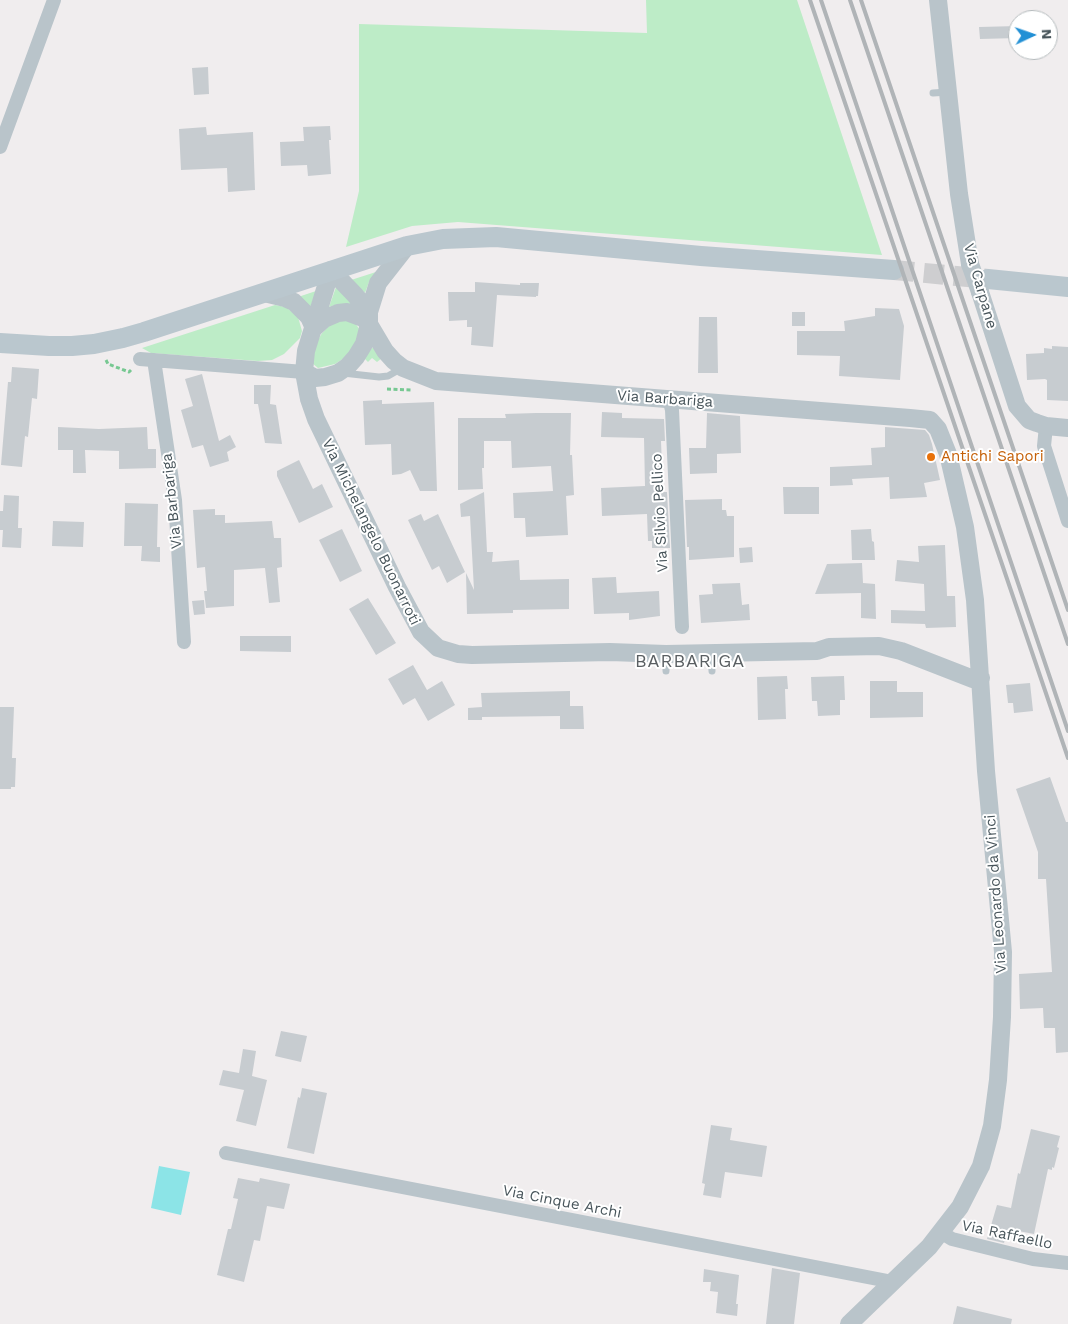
<!DOCTYPE html>
<style>
body{margin:0}
#map{position:relative;width:1068px;height:1324px;overflow:hidden;background:#f0edee;font-family:"Work Sans",sans-serif}
canvas{display:block}
.north{position:absolute;left:1008px;top:10px;width:50px;height:50px;box-sizing:border-box;background:#fff;border:1px solid #b5bbbd;border-radius:50%;rotate:87deg;font-size:14px;font-weight:700;line-height:20px;text-align:center;color:#47545a}
.north::after{content:'';display:block;margin:auto;width:18px;height:22px;background:#2290d5;clip-path:polygon(50% 0,100% 100%,50% 72%,0 100%)}
</style>
<div id="map">
<canvas width="1068" height="1324"></canvas>
<div class="north">N</div>
</div>
<script>
const context = document.querySelector('canvas').getContext('2d');
context.lineJoin = 'round';
function fill(path, color) { context.fillStyle = color; context.fill(path, 'evenodd'); }
const toPath = rows => new Path2D(rows.map(r => 'M' + r).join(''));
function trace(path, color, width, dash) { context.strokeStyle = color; context.lineWidth = width; context.lineCap = dash ? 'butt' : 'round'; context.setLineDash(dash || []); context.stroke(path); }
function write(font, color, halo, rows, align = 'center') {
  context.font = font + ' "Work Sans",sans-serif'; context.lineWidth = 4; context.setLineDash([]); context.textBaseline = 'middle'; context.strokeStyle = halo; context.fillStyle = color; for (const [text, x, y, turn = 0] of rows) {
    context.save(); context.translate(x, y); context.rotate((+turn || 0) * Math.PI / 180); context.textAlign = isNaN(turn) ? turn : align; if (halo) context.strokeText(text, 0, 0); context.fillText(text, 0, 0); context.restore();
  }
}
fill(toPath([
 [646,0,797,0,882,255,458,222,412,226,346,247,359,191,359,24,647,33],
 [376,272,369,282,365,293,351,280],
 [336,287,357,307,349,304,338,304,329,307],
 [316,291,310,308,298,297],
 [275,305,286,307,298,317,302,331,300,338,284,354,272,360,258,361,151,353,142,348],
 [347,319,355,323,360,330,355,346,346,357,335,364,318,368,312,363,315,345,322,333,331,324],
 [372,348,376,348,382,358,377,362,372,358,368,362,364,358]
]), '#bdecc7');
fill(toPath([
 [159,1166,190,1172,181,1215,151,1208]
]), '#8ce4e7');
fill(toPath([
 [1018,26,1018,38,980,39,979,27],
 [208,67,209,94,194,95,192,68],
 [330,126,331,140,329,140,331,174,308,176,307,165,281,166,280,142,304,141,303,127],
 [206,127,207,135,253,132,255,190,228,192,227,168,181,170,179,129],
 [475,282,520,285,520,283,539,283,538,296,536,296,536,297,497,295,493,347,471,345,472,327,467,327,467,320,449,321,448,292,475,292],
 [875,308,899,309,904,326,900,380,839,376,840,356,797,355,797,331,845,331,844,321,875,316],
 [792,312,805,312,805,326,792,326],
 [699,317,717,317,718,373,698,373],
 [1052,346,1068,347,1068,401,1047,400,1047,380,1045,379,1027,380,1026,354,1044,353,1044,348,1052,349],
 [12,367,39,369,37,399,32,398,28,437,25,436,22,467,1,465,8,382,11,382],
 [202,374,219,441,230,435,236,447,227,452,229,461,210,467,203,445,192,448,181,410,193,406,185,379],
 [254,385,271,385,270,404,276,405,282,444,265,443,258,404,254,404],
 [382,400,382,404,434,402,437,491,420,491,410,470,401,474,392,475,391,444,365,445,363,401],
 [602,412,622,413,622,418,664,419,665,441,661,441,663,492,667,492,670,548,652,548,652,541,648,541,647,514,602,516,601,488,645,486,644,438,601,437],
 [536,413,571,413,570,455,572,455,574,495,566,496,568,535,526,537,525,518,514,518,513,493,553,491,551,466,512,468,511,441,484,441,484,468,482,468,483,489,458,490,458,418,506,418,505,414],
 [707,413,740,416,741,453,717,454,717,473,690,474,689,448,706,448],
 [58,427,99,429,147,427,148,449,156,449,156,468,119,469,119,451,85,450,86,473,73,473,73,450,58,450],
 [885,427,925,430,929,435,932,444,940,480,924,483,927,497,890,499,889,477,852,479,853,485,830,486,830,467,872,465,871,448,885,447],
 [299,460,313,489,322,484,333,507,299,523,277,476,277,471],
 [783,487,819,487,819,514,784,514],
 [484,492,487,552,493,552,492,562,519,560,520,580,569,579,569,609,513,610,513,613,467,614,466,573,474,590,470,516,461,517,460,504],
 [4,495,19,496,18,528,22,528,21,548,2,547,3,530,0,530,0,511,3,511],
 [722,499,722,510,726,510,727,516,734,516,734,557,689,560,689,547,687,547,685,500],
 [125,503,158,504,157,547,160,547,160,562,141,561,142,546,124,546],
 [215,509,215,515,225,515,225,523,272,521,274,538,281,538,282,567,277,568,280,602,269,603,265,568,234,570,234,606,206,608,204,591,207,591,205,567,197,568,193,510],
 [421,514,424,521,438,514,465,572,447,583,439,566,432,570,408,520],
 [53,521,84,522,83,547,52,546],
 [342,529,362,571,340,582,319,540],
 [871,529,872,541,874,542,875,560,852,560,851,530],
 [945,545,947,596,955,596,956,627,926,628,925,624,891,623,891,610,925,611,924,584,895,581,897,560,919,562,918,546],
 [752,547,753,562,740,563,739,548],
 [862,563,863,583,875,584,876,619,861,618,861,593,815,594,827,564],
 [616,577,617,593,659,591,660,616,629,620,629,613,594,614,592,578],
 [740,583,742,605,749,604,750,620,701,623,699,595,713,594,712,584],
 [368,598,396,643,376,655,349,609],
 [204,600,205,614,194,615,192,601],
 [240,636,291,636,291,652,240,651],
 [413,665,427,690,442,681,455,705,428,721,415,698,403,705,388,679],
 [787,676,788,689,785,689,786,719,758,720,757,677],
 [844,676,845,700,840,700,840,715,818,716,817,701,812,701,811,677],
 [870,681,897,681,897,692,923,692,923,717,870,718],
 [1030,683,1033,711,1014,713,1013,703,1008,703,1006,685],
 [570,691,570,706,583,706,584,729,560,729,560,716,482,717,482,720,468,720,468,708,482,707,481,693],
 [0,707,14,707,12,758,16,758,15,787,11,787,11,789,0,789],
 [1050,777,1066,822,1068,822,1068,1052,1056,1053,1055,1028,1044,1028,1043,1008,1020,1009,1019,974,1052,972,1046,879,1038,879,1038,852,1016,789],
 [281,1031,307,1036,301,1062,275,1056],
 [243,1049,256,1051,252,1076,267,1080,256,1126,236,1121,244,1090,219,1085,223,1070,239,1073],
 [302,1088,327,1093,314,1154,287,1148,298,1097,300,1098],
 [711,1125,732,1128,730,1140,767,1146,762,1177,725,1172,721,1198,703,1195,705,1184,702,1183],
 [1031,1129,1060,1136,1057,1147,1059,1148,1054,1168,1052,1167,1052,1170,1048,1169,1034,1234,1008,1229,1004,1243,987,1239,997,1205,1011,1208,1018,1173,1020,1174],
 [238,1178,259,1182,260,1178,290,1184,284,1209,267,1206,260,1241,254,1240,244,1282,217,1275,228,1229,231,1229,238,1199,233,1198],
 [772,1268,800,1273,794,1324,766,1324],
 [704,1269,739,1275,736,1304,738,1304,737,1316,716,1313,718,1292,710,1291,711,1282,703,1282],
 [957,1306,1012,1319,1011,1324,953,1324]
]), '#c7ccd0');
trace(toPath([
 [894,270,988,279]
]), '#ceced0', 20, [20, 10]);
trace(toPath([
 [106,360,108,364,129,372,131,370],
 [387,389,413,390]
]), '#77c892', 3, [4, 2.5]);
trace(toPath([
 [933,93,948,92],
 [343,373,379,377,388,376,402,368],
 [711,653,712,671],
 [666,655,666,671]
]), '#b9c4ca', 7);
trace(toPath([
 [0,147,54,0],
 [140,359,304,372],
 [154,360,175,500,184,642],
 [669,399,672,410,682,627],
 [1046,426,1044,446,1068,521],
 [226,1153,893,1282],
 [942,1233,952,1239,1033,1259,1068,1263]
]), '#b9c4ca', 14);
trace(toPath([
 [938,0,959,194,970,264],
 [407,246,378,283,369,312,369,324,385,351,394,361,403,368,436,381,910,418,930,420,938,429,948,454,965,527,975,600,986,771,1003,952,1002,1017,998,1080,992,1126,981,1166,960,1207,929,1247,849,1324],
 [331,270,306,351,304,372,309,399,316,419,397,587,421,632,438,648,458,654,472,655,610,652,666,654,817,651,829,647,879,646,901,651,973,679,981,678],
 [331,270,355,295,369,312],
 [980,292,1017,406,1029,420,1037,423,1046,426,1068,428],
 [264,293,285,298,294,302,309,317,314,328],
 [304,372,315,378,325,377,338,373,348,366,356,357,364,344,369,324,363,318,347,312,338,313,324,319,314,328]
]), '#b9c4ca', 18);
trace(toPath([
 [988,279,1068,287],
 [0,343,49,346,72,346,94,344,123,338,144,332,407,246,443,239,496,237,701,256,894,270]
]), '#bac7ce', 20);
trace(toPath([
 [810,0,1068,758],
 [821,0,1068,731],
 [850,0,1068,644],
 [861,0,1068,610]
]), '#b0b4b7', 4);
trace(toPath([
 [970,264,980,292]
]), '#b9c4ca', 18);
for (const [x, y, r, color] of [
 [931,457,5,"#e8710a"]
]) { const dot = new Path2D(); dot.arc(x, y, r, 0, 2 * Math.PI); context.fillStyle = color; context.fill(dot); trace(dot, '#fff', 2); }
write('15px', '#47545a', '#fff', [
 ["Via Carpane",980,286,74],
 ["Via Barbariga",665,399,4],
 ["Via Barbariga",172,501,-96],
 ["Via Silvio Pellico",660,513,-93],
 ["Via Michelangelo Buonarroti",371,532,64],
 ["Via Leonardo da Vinci",996,894,-94],
 ["Via Cinque Archi",562,1202,11],
 ["Via Raffaello",1007,1235,12]
]);
write('15px', '#c56008', '#fff', [
 ["Antichi Sapori",941,457]
], 'left');
context.letterSpacing = '1px';
write('18px', '#5a5f62', '#fff', [
 ["BARBARIGA",690,662]
]);
context.letterSpacing = '0px';
</script>
